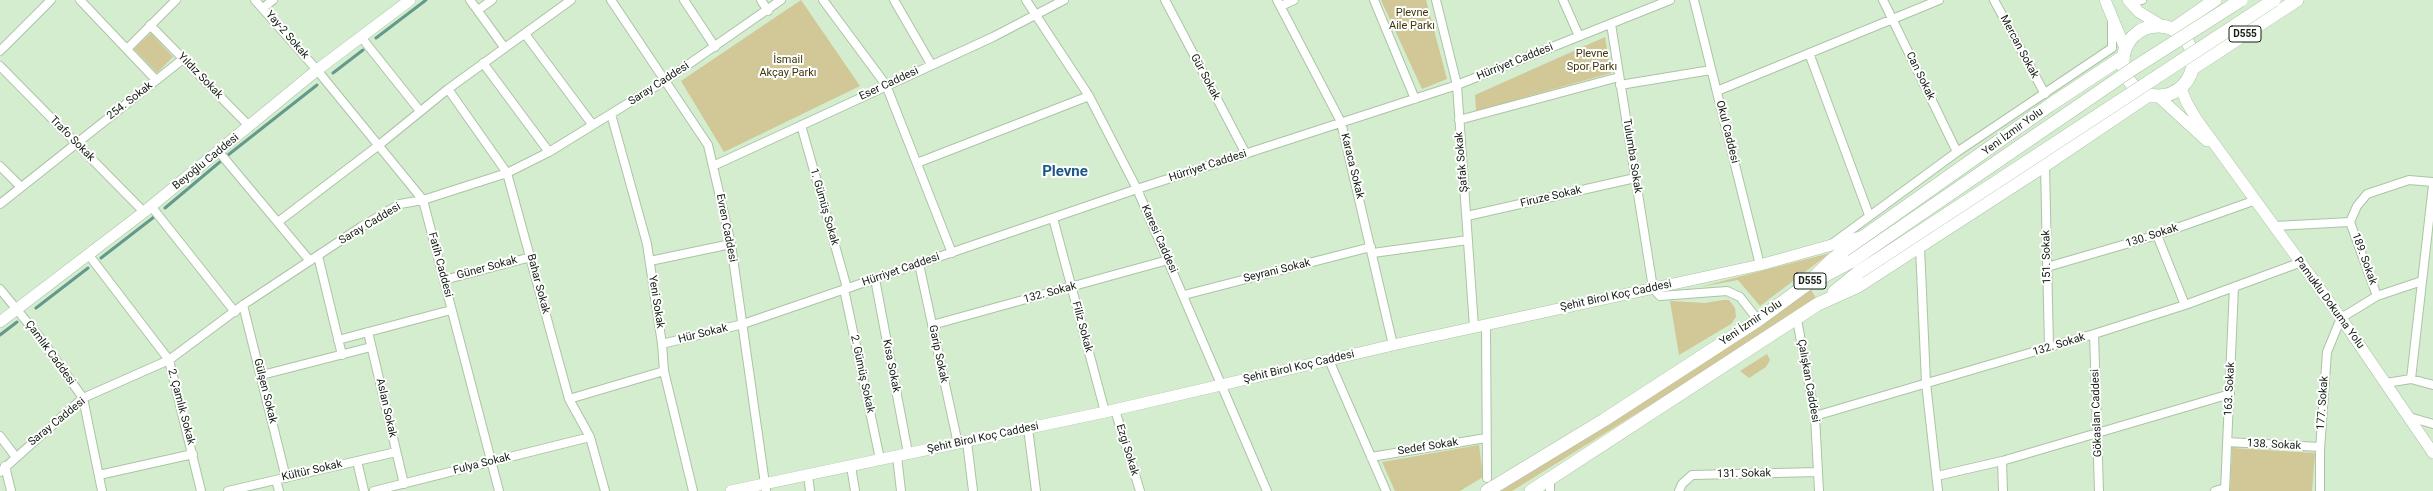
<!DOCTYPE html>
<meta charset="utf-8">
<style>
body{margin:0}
canvas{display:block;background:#d3edce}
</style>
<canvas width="2433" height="491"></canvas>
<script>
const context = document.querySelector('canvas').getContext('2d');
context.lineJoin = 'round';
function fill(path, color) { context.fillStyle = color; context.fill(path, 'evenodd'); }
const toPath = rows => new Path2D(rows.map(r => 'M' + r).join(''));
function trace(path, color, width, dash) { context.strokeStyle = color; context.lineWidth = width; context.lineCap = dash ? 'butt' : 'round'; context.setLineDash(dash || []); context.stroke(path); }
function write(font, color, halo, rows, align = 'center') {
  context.font = font + ' Roboto,sans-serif'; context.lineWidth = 4; context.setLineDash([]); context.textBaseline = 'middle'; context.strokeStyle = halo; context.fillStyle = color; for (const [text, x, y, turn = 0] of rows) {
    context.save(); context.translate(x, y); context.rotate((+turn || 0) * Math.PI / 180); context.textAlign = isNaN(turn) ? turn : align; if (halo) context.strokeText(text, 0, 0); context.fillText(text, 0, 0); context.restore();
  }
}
fill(toPath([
 [801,0,860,86,724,152,681,81],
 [1381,0,1426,0,1447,79,1422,89],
 [151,33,173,57,157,73,134,49],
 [1605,37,1611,73,1476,111,1475,95],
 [1830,253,1760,306,1738,280,1700,287],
 [1811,290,1816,298,1692,379,1512,491,1500,491,1689,373],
 [1723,300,1729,300,1735,308,1736,317,1731,324,1679,355,1670,301,1705,303],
 [1767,354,1770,360,1766,367,1749,378,1740,371],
 [1479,445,1483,477,1460,491,1395,491,1382,462],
 [2232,448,2315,453,2312,491,2230,491]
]), '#d1c797');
trace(toPath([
 [376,38,426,0],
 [333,73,363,50],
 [228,155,317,85],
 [165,208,221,161],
 [101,258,154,217],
 [36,308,88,268],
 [0,335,17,322]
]), '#65998e', 3);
const minor = toPath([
 [80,0,156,80],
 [255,0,317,70,423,200,499,491],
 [470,0,504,47],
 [611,0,708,145,731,244,766,491],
 [684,0,715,47],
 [761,0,768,11],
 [823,0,886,85,952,253],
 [894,0,931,64],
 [1026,0,1089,96,1137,189,1267,491],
 [1165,0,1246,154],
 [1277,0,1341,122,1393,345],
 [1374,0,1415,99],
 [1436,0,1457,85,1474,327],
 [1563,0,1579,36],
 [1694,0,1760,265],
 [1883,0,1957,152],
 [1994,0,2045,94],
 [2131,3,2142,0],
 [1281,6,1294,0],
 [263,8,273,0],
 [478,10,492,0],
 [1611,24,1653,288,1660,296,1727,291,1740,297,1758,320],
 [150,25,250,127],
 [525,34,592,124],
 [361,37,420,111],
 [127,49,176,0],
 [0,51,51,0],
 [1809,53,1869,215],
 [483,63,549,152],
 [0,66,144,212],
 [1620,85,1711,70],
 [448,89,507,173,569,399,590,437,605,491],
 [1717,91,1939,0],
 [611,114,647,244,662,344,664,371,693,491],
 [1459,120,1619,77],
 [801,125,847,288],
 [219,152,310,261],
 [917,163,1089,96],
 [2045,165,2049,348],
 [0,166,21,187],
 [713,166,993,37,1064,0],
 [0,204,183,59],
 [151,206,235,312],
 [1467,216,1635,178],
 [1053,218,1105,412],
 [278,222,379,145,448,89,571,0],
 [2350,222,2357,206,2367,194,2409,180,2433,182],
 [2350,222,2377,296],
 [2275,226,2350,222],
 [2157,235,2185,305],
 [1833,243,1957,152,2112,48,2112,20],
 [1920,247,1926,383,1938,491],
 [1373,253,1468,240],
 [88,254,169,360,201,491],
 [318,256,342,355],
 [650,261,731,244],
 [919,264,958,444],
 [2047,267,2157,235,2256,200],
 [875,279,908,453],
 [444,280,531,257],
 [0,289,41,339,83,398,102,491],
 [844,289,880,459],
 [1184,295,1371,247],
 [243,305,286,478],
 [1797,320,1815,416,1819,491],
 [932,325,1168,260],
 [1486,325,1487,478],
 [368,332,404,484],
 [2094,334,2099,491],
 [338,340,451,310],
 [662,344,743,324,1137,189,1457,85,1670,0],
 [1329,360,1386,491],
 [262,375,371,347],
 [2411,379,2433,185],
 [2386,383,2411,379,2433,385],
 [569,399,664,371],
 [1115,410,1140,491],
 [1815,416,2094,334,2185,305,2299,263],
 [2409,417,2433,424],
 [1028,428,1036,491],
 [0,436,15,456],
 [967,442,973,491],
 [2227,442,2320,447],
 [897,456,901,491],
 [1371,457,1486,438],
 [357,461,364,491],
 [2002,461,2003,491],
 [5,466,11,491],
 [851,466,855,491],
 [0,472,83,398,169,360,243,305,361,227,400,204,423,200,507,173,549,152,666,80,781,0],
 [99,475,193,454],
 [808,475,810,491],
 [1937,476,2002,461,2230,394],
 [1550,479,1550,491],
 [276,480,279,491],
 [228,491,396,452],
 [374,491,590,437],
 [1679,491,1682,484,1692,475,1818,472],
 [2215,491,2225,488],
 [2225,491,2234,287],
 [2320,491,2320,450,2327,352,2341,318,2377,296,2422,281]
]);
const secondary = toPath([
 [2105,0,2125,48],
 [2128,0,2139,12,2162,26],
 [2181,89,2187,103,2197,120,2341,318,2433,453],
 [2159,97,2207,141],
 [0,322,144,212,317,70,410,0],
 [731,491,1105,412,1393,345,1760,265,1864,236]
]);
const trunk = toPath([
 '2123 61a35 35 0 1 1 70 0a35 35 0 1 1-70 0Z',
 [2173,29,2215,0],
 [2193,68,2297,0],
 [1820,278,1852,261],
 [1834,292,1859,272],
 [1487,491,1604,420,1758,320,1806,285,1833,259,1866,235,2050,105,2123,57],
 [1531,491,1818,304,1858,286,2045,165,2147,96]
]);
trace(minor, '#abc4a6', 10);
trace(secondary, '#abc4a6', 12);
trace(trunk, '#abc4a6', 14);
trace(minor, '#fff', 8);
trace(secondary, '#fff', 11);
trace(trunk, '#fff', 13);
const trunkBridge = toPath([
 [1852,261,2134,68,2241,0],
 [1859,272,2274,0]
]);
trace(trunkBridge, '#abc4a6', 14, []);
trace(trunkBridge, '#fff', 13);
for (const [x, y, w] of [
 [2245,34,32],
 [1810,281,32]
]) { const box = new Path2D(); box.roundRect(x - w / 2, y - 8, w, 16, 3); context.fillStyle = '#fff'; context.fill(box); trace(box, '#131d12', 1); }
write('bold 10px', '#131d12', null, [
 ["D555",2245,34],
 ["D555",1810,281]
]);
write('11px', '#3e360a', '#fff', [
 ["Plevne",1412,13],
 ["Aile Parkı",1412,26],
 ["Plevne",1592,54],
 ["Spor Parkı",1592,67],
 ["İsmail",788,60],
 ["Akçay Parkı",788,73]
]);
write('11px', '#131d12', '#fff', [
 ["Yay-2 Sokak",287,35,49],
 ["Mercan Sokak",2019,47,62],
 ["Hürriyet Caddesi",1515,62,-22],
 ["Yıldız Sokak",200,76,46],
 ["Can Sokak",1920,76,64],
 ["Gür Sokak",1205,77,62],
 ["Saray Caddesi",659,84,-33],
 ["Eser Caddesi",889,84,-25],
 ["254. Sokak",130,101,-38],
 ["Okul Caddesi",1727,132,76],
 ["Yeni İzmir Yolu",2013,132,-36],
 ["Trafo Sokak",72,139,45],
 ["Tulumba Sokak",1632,156,81],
 ["Beyoğlu Caddesi",206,162,-39],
 ["Şafak Sokak",1462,162,-95],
 ["Hürriyet Caddesi",1208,166,-18],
 ["Karaca Sokak",1352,166,76],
 ["Firuze Sokak",1551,197,-13],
 ["1. Gümüş Sokak",824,207,74],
 ["Saray Caddesi",370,224,-31],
 ["Evren Caddesi",726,228,79],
 ["130. Sokak",2152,236,-18],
 ["Karesi Caddesi",1159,239,66],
 ["151. Sokak",2047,257,-91],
 ["189. Sokak",2364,259,70],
 ["Fatih Caddesi",440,265,75],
 ["Güner Sokak",487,268,-15],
 ["Hürriyet Caddesi",901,270,-19],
 ["Seyrani Sokak",1277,271,-14],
 ["Bahar Sokak",538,284,75],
 ["132. Sokak",1050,293,-15],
 ["Şehit Birol Koç Caddesi",1616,296,-12],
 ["Yeni Sokak",656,302,81],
 ["Pamuklu Dokuma Yolu",2329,303,54],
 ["Yeni İzmir Yolu",1751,323,-34],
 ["Filiz Sokak",1082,327,75],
 ["Hür Sokak",703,334,-14],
 ["132. Sokak",2059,345,-17],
 ["Çamlık Caddesi",50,353,54],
 ["Garip Sokak",938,354,78],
 ["Kısa Sokak",891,366,79],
 ["Şehit Birol Koç Caddesi",1299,367,-13],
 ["2. Gümüş Sokak",862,374,78],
 ["Çalışkan Caddesi",1808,381,80],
 ["163. Sokak",2230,389,-87],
 ["Gülşen Sokak",265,391,76],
 ["177. Sokak",2323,403,-86],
 ["2. Çamlık Sokak",181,407,75],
 ["Aslan Sokak",386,408,77],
 ["Gökaslan Caddesi",2097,413,-92],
 ["Saray Caddesi",57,422,-39],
 ["Şehit Birol Koç Caddesi",983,438,-12],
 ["138. Sokak",2274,445,3],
 ["Sedef Sokak",1428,447,-9],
 ["Ezgi Sokak",1127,450,73],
 ["Fulya Sokak",482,464,-14],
 ["Kültür Sokak",312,471,-13],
 ["131. Sokak",1744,474,-1]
]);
write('bold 15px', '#1d5788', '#fff', [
 ["Plevne",1065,172]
]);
</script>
